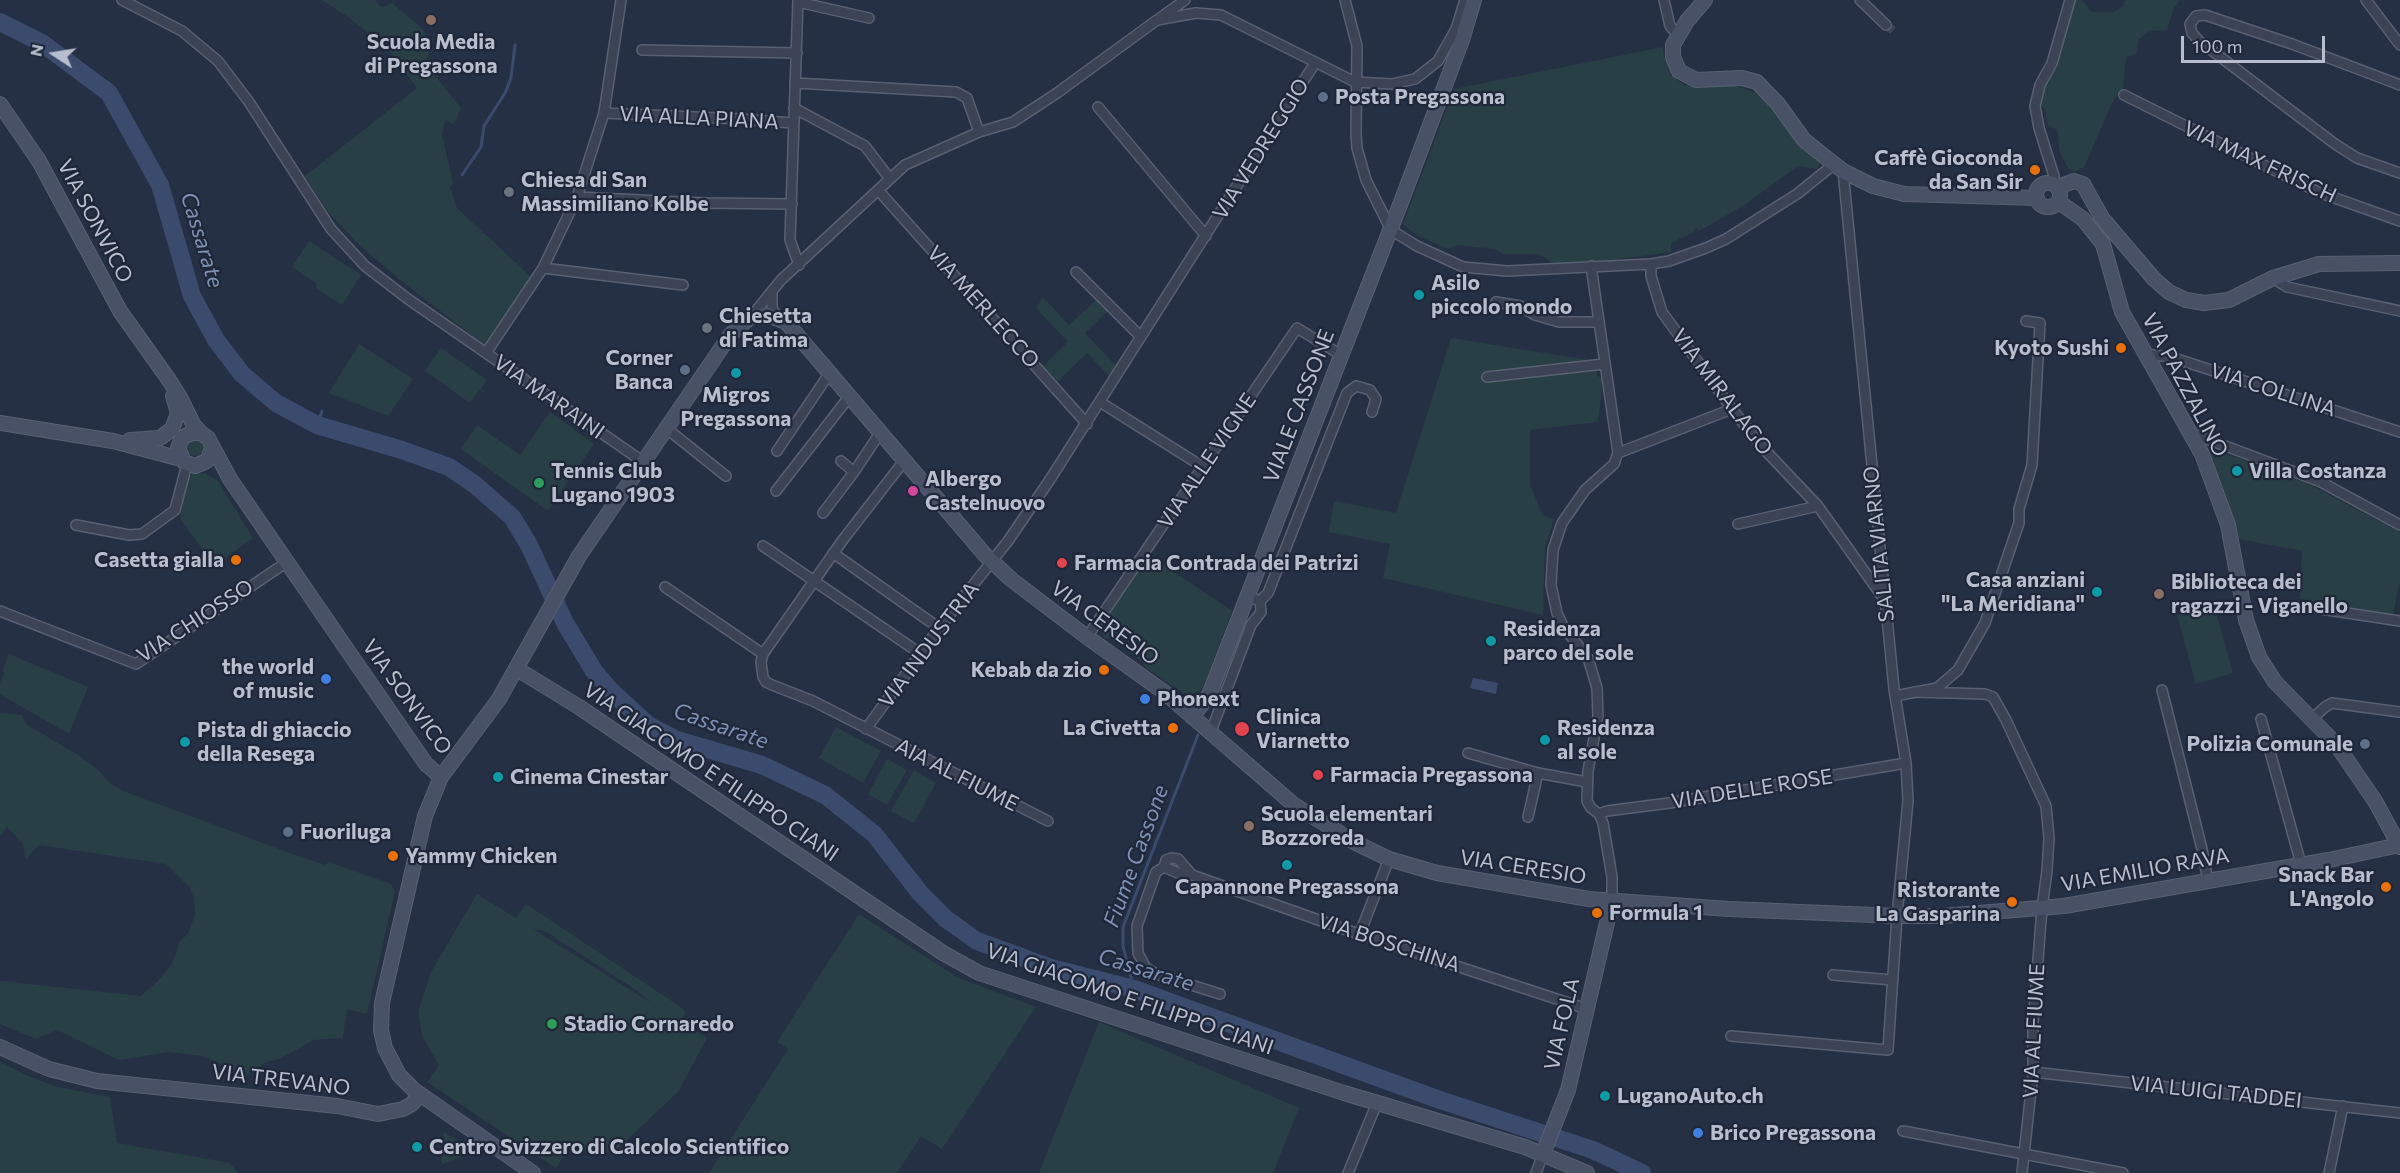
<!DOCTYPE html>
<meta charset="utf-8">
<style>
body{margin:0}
#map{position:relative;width:2400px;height:1173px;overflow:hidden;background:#263045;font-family:Commissioner,sans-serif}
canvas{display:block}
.north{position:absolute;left:24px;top:24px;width:60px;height:60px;-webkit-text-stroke:4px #1f2739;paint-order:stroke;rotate:282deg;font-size:16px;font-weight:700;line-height:24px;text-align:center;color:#b8becd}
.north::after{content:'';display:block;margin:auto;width:21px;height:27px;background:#b8becd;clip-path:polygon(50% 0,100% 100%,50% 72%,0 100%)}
.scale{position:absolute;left:2181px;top:36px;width:144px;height:27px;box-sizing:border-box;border:3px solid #b8becd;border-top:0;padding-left:8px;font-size:18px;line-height:21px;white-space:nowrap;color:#b8becd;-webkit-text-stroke:4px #1f2739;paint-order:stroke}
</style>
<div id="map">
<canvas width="2400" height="1173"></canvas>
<div class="north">N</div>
<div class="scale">100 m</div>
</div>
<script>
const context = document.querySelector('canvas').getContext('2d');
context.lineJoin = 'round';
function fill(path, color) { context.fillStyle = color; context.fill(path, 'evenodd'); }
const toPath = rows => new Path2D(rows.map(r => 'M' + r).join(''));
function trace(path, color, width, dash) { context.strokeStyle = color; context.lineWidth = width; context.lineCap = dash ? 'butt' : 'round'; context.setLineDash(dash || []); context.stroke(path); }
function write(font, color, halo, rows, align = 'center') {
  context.font = font + ' Commissioner,sans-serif'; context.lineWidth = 4.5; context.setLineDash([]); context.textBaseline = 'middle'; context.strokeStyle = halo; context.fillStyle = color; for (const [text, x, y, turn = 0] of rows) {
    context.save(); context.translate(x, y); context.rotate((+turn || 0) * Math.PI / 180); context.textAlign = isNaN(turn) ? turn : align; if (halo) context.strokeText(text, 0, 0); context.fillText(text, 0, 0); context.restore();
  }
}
fill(toPath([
 [322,0,375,0,380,6,383,7,392,3,423,29,430,43,427,61,428,67,461,108,454,124,445,120,442,135,453,183,450,187,457,208,531,277,487,347,399,279,356,242,327,211,305,176,417,88,390,52,351,19],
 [2075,0,2082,0,2092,12,2114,12,2123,6,2126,0,2180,0,2174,8,2167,30,2150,31,2139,39,2136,54,2126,57,2123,89,2113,101,2084,167,2074,172,2068,168,2060,153,2057,130,2048,125,2045,110,2040,104,2057,47],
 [1663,47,1664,57,1677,80,1684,85,1736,86,1755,93,1765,100,1794,139,1820,162,1818,169,1798,166,1747,203,1714,223,1698,231,1696,227,1692,233,1671,243,1671,252,1599,262,1557,267,1539,254,1504,254,1495,249,1457,245,1448,249,1418,236,1403,224,1454,89],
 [309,241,361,275,342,305,316,288,317,284,292,267],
 [1043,297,1069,325,1097,299,1109,310,1085,333,1117,367,1110,377,1087,353,1055,384,1041,368,1068,342,1036,308],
 [1451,338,1595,361,1597,376,1603,378,1598,422,1530,430,1530,485,1543,516,1554,519,1545,548,1543,615,1383,578,1390,544,1329,532,1334,501,1396,513],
 [359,344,413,379,388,416,329,393],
 [441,348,487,380,470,403,425,371],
 [550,412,594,444,548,511,461,449,477,425,520,455],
 '187 448a8 8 0 1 1 16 0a8 8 0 1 1-16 0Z',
 [2204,446,2306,483,2400,532,2400,581,2393,615,2300,599,2302,551,2239,539],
 [205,473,218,481,253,538,214,566,180,518,187,480,192,474],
 [1148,555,1232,611,1205,683,1201,690,1191,695,1184,694,1145,667,1141,661,1112,639,1105,638,1100,632,1101,626],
 [2214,605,2233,673,2196,684,2177,615],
 [9,654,88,687,69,734,0,694,0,683,4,673,2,672],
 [0,713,22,715,26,724,78,755,98,770,110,783,123,791,290,853,325,865,329,862,391,884,395,891,367,1014,347,1009,343,1038,314,1040,279,1059,266,1062,246,1075,203,1056,169,1052,119,1060,57,1030,36,1039,0,1024,0,981,141,996,158,981,172,964,180,941,188,934,195,915,194,898,190,888,166,864,39,845,26,859,23,844,7,827,0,837],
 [836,727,881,751,863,783,819,758],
 [887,759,907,770,887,805,868,794],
 [914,770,936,783,914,823,891,811],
 [477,894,516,918,526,904,682,1008,685,1012,681,1022,707,1038,678,1092,613,1153,567,1151,556,1168,427,1082,439,1065,422,1036,418,1012,431,972],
 [533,929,545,931,639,992,651,1003],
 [859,914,957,977,1036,1007,942,1149,921,1136,897,1173,709,1173,788,1049,777,1042],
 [1099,1022,1299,1108,1273,1173,1039,1173],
 [0,1062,28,1076,58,1087,110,1097,117,1143,230,1163,238,1173,0,1173],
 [444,1132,466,1146,468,1151,466,1155,443,1164,441,1162]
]), '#283f45');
fill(toPath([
 [1473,678,1498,683,1496,694,1470,688]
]), '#3b4b6e');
trace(toPath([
 [462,175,481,147,484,126,505,93,511,78,515,45],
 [317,425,322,411],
 [1134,989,1123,946,1123,927,1198,735]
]), '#3b4b6e', 3);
trace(toPath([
 [0,22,42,43,109,93,160,185,192,296,216,340,242,374,276,403,317,425,402,450,449,467,474,484,512,517,529,545,565,623,594,671,611,691,648,725,677,740,762,765,825,795,874,834,920,893,946,919,977,941,1051,968,1134,989,1440,1100,1593,1150,1642,1173]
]), '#3b4b6e', 18);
trace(toPath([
 [1886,25,1895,32]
]), '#3c4559', 9, [9, 4.5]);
const street = toPath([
 [122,0,182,31,218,61,249,102,331,229,365,266,408,299,642,461],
 [798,0,790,240,799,265],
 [1345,0,1357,46,1356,133,1357,148,1366,180,1391,230,1417,246,1463,267,1507,271,1651,264,1669,261,1706,248,1726,239,1797,194,1833,165],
 [1664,0,1670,26,1678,35],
 [1860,0,1886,25],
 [2366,0,2400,45],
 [798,2,869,18],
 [1160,18,1185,0],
 [642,50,797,53],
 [795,83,956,92,967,98,979,132],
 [2400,85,2292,44,2205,15,2196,16,2190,24,2192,33,2198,40,2335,144,2357,158,2400,173],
 [2124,95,2318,192,2400,221],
 [1098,107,1206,236],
 [794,108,865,146,890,179],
 [604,113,741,119,793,123],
 [2053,184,2054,176,2039,128,2035,106,2040,85,2052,63,2070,0],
 [878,190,1087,424],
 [577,197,703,203,792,204],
 [1651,264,1651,276,1662,312,1732,409,1763,448,1818,506,1884,599],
 [1591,266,1618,453,1614,464,1585,490,1562,523,1553,550,1551,585,1557,613,1563,626,1588,658,1597,688,1598,716,1588,771,1587,801,1591,808,1599,814,1603,823,1612,877,1612,901],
 [543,268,683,285],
 [1076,272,1140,336],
 [2273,278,2287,287,2400,311],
 [772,292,772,308,778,317],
 [1496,302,1520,306,1535,315,1559,322,1599,322],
 [751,317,781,280,905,165,979,132,1013,122,1057,93,1157,20,1196,13,1221,15,1355,82,1392,84,1415,79,1438,61,1456,29,1465,0],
 [486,353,543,268,577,197,604,113,621,0],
 [2145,354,2171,357,2400,432],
 [1487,377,1604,364],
 [1100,402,1203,467],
 [666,428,726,476],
 [2191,433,2321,482,2400,525],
 [777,451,829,374],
 [1618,453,1732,409],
 [841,461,854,472],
 [904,461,842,541,763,654,761,662,763,677,766,682,772,685,813,701,1048,821],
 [776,491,849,397],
 [823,513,854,472,880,433],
 [1738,524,1818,506],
 [76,525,129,535,142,534,175,510,187,464],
 [763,546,921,654],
 [833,553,939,628],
 [665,587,763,654],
 [1247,596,1260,601,1268,593,1347,393,1356,386,1370,390,1376,399,1372,412],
 [2308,607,2400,621],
 [0,611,136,664,287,562],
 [1087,637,1297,328,1341,355],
 [2162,690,2202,849,2208,881],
 [1914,692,1985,694,1993,697,2006,720,2046,806,2049,838,2047,871,2042,908,2033,1024,2033,1072,2022,1173],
 [1895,696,1937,688,1958,670,1985,623,2019,523,2019,509,2032,465,2040,323,2026,321],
 [2313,718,2325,707,2332,703,2400,712],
 [2261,719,2301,864],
 [866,729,939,628,1008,541,1049,481,1315,63],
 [1210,734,1251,625,1261,612,1260,601],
 [1468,753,1538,773,1587,782],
 [1599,814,1607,811,1669,803,1906,763],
 [1528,817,1538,773],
 [1164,867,1156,872,1137,926,1138,953,1146,968,1156,974,1220,994],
 [1192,875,1178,859,1171,858,1166,860,1164,867,1178,873,1192,875,1341,928,1587,1009],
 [1360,933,1389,859],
 [1833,975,1893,980],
 [1731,1036,1888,1050,1897,916,1908,801,1906,763,1894,689,1843,171],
 [2033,1072,2400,1113],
 [1903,1131,2123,1173],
 [1348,1173,1377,1103],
 [1536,1173,1543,1154],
 [2329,1173,2343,1106]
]);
const secondary = toPath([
 [1705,0,1687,21,1673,45,1673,57,1679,71,1696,80,1742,78,1757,82,1778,104,1804,140,1843,171,1873,186,1904,194,2037,198],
 [0,104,39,161,120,311,169,380,181,399,193,424,201,433],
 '2036 195a12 12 0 1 1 24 0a12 12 0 1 1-24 0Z',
 [2058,187,2074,181,2083,184,2102,218,2154,279,2169,292,2186,300,2204,303,2229,300,2273,278,2319,264,2400,263],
 [2059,202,2083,219,2103,244,2122,312,2202,454,2228,525,2246,620,2259,657,2275,682,2336,744,2375,801,2400,847],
 [0,423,113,441,181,459],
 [130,440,160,438,172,429,178,413,173,396],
 [212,448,207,461,195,466,184,462,178,448,182,438,191,433,201,433,208,438,230,479,350,654,426,764,441,777],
 [517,669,579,707,943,953,979,973,1344,1093,1525,1147,1587,1173],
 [1192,717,1209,695,1403,197,1462,40,1474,0],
 [0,1047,49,1069,97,1081,337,1106,378,1114,403,1109,412,1104,420,1094],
 [1543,1154,1568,1090,1612,901],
 [533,1173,414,1090,399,1075,385,1048,381,1030,382,1003,425,816,441,777,499,699,579,556,731,334,751,317,768,315,786,322,962,528,986,556,1012,580,1087,637,1164,692,1293,804,1354,842,1389,859,1437,873,1589,899,1729,909,1897,916,1942,916,2064,906,2329,860,2399,845]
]);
trace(street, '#596071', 12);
trace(secondary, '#596071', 16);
trace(street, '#3b4354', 9);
trace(secondary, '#495167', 14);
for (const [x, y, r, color] of [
 [431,20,6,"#8d6e63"],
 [1323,97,6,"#5c6f8a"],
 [2035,170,6,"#e8710a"],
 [509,192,6,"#6b7280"],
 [1419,295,6,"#0f9aa8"],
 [707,328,6,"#6b7280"],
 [2121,348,6,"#e8710a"],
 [685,370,6,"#5c6f8a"],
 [736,373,6,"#0f9aa8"],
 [2237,471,6,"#0f9aa8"],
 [539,483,6,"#2e9e5b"],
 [913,491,6,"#d1479c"],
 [236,560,6,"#e8710a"],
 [1062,563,6,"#e0444e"],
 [2097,592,6,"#0f9aa8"],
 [2159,594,6,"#8d6e63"],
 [1491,641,6,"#0f9aa8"],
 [1104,670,6,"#e8710a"],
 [326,679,6,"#3f7fe0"],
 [1145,699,6,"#3f7fe0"],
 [1173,728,6,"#e8710a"],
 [1242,729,8,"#e0444e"],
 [1545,740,6,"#0f9aa8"],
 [185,742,6,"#0f9aa8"],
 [2365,744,6,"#5c6f8a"],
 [1318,775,6,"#e0444e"],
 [498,777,6,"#0f9aa8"],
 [1249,826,6,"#8d6e63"],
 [288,832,6,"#5c6f8a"],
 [393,856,6,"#e8710a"],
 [1287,865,6,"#0f9aa8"],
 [2386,887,6,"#e8710a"],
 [2012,902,6,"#e8710a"],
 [1597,913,6,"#e8710a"],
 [552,1024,6,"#2e9e5b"],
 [1605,1096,6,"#0f9aa8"],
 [1698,1133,6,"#3f7fe0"],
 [417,1147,6,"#0f9aa8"]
]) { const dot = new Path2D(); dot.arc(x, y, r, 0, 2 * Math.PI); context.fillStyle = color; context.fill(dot); trace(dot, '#1f2739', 2); }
write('bold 21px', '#b8becd', '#1f2739', [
 ["Scuola Media",431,42,"center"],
 ["di Pregassona",431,66,"center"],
 ["Posta Pregassona",1335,97],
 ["Caffè Gioconda",2023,158,"right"],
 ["da San Sir",2023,182,"right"],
 ["Chiesa di San",521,180],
 ["Massimiliano Kolbe",521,204],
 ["Asilo",1431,283],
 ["piccolo mondo",1431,307],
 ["Chiesetta",719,316],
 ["di Fatima",719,340],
 ["Kyoto Sushi",2109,348,"right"],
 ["Corner",673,358,"right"],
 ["Banca",673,382,"right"],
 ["Migros",736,395,"center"],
 ["Pregassona",736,419,"center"],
 ["Tennis Club",551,471],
 ["Lugano 1903",551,495],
 ["Villa Costanza",2249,471],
 ["Albergo",925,479],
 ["Castelnuovo",925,503],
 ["Casetta gialla",224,560,"right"],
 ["Farmacia Contrada dei Patrizi",1074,563],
 ["Casa anziani",2085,580,"right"],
 ["\"La Meridiana\"",2085,604,"right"],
 ["Biblioteca dei",2171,582],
 ["ragazzi - Viganello",2171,606],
 ["Residenza",1503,629],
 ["parco del sole",1503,653],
 ["the world",314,667,"right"],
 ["of music",314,691,"right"],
 ["Kebab da zio",1092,670,"right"],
 ["Phonext",1157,699],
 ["Clinica",1256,717],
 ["Viarnetto",1256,741],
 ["La Civetta",1161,728,"right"],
 ["Residenza",1557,728],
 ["al sole",1557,752],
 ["Pista di ghiaccio",197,730],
 ["della Resega",197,754],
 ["Polizia Comunale",2353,744,"right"],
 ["Farmacia Pregassona",1330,775],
 ["Cinema Cinestar",510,777],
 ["Scuola elementari",1261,814],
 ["Bozzoreda",1261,838],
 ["Fuoriluga",300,832],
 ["Yammy Chicken",405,856],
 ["Snack Bar",2374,875,"right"],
 ["L'Angolo",2374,899,"right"],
 ["Capannone Pregassona",1287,887,"center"],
 ["Ristorante",2000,890,"right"],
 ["La Gasparina",2000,914,"right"],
 ["Formula 1",1609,913],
 ["Stadio Cornaredo",564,1024],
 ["LuganoAuto.ch",1617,1096],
 ["Brico Pregassona",1710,1133],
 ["Centro Svizzero di Calcolo Scientifico",429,1147]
], 'left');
write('21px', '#b8becd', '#1f2739', [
 ["VIA ALLA PIANA",699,118,3],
 ["VIA VEDREGGIO",1261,149,-58],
 ["VIA MAX FRISCH",2260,162,25],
 ["VIA SONVICO",95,221,62],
 ["VIA MERLECCO",983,307,48],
 ["VIA PAZZALINO",2185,385,62],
 ["VIA COLLINA",2273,390,18],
 ["VIA MIRALAGO",1722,392,53],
 ["VIA MARAINI",549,397,35],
 ["VIALE CASSONE",1299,406,-69],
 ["VIA ALLE VIGNE",1207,461,-56],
 ["SALITA VIARNO",1879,544,-96],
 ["VIA CHIOSSO",195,621,-33],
 ["VIA CERESIO",1105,623,36],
 ["VIA INDUSTRIA",929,645,-53],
 ["VIA SONVICO",407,697,54],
 ["VIA GIACOMO E FILIPPO CIANI",711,772,34],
 ["AIA AL FIUME",957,775,27],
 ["VIA DELLE ROSE",1752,789,-9],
 ["VIA CERESIO",1523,867,9],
 ["VIA EMILIO RAVA",2145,870,-10],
 ["VIA BOSCHINA",1389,943,18],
 ["VIA GIACOMO E FILIPPO CIANI",1130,999,19],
 ["VIA FOLA",1562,1024,-77],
 ["VIA AL FIUME",2034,1031,-87],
 ["VIA TREVANO",281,1080,7],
 ["VIA LUIGI TADDEI",2216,1092,6]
]);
write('italic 22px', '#7e90b5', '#1f2739', [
 ["Cassarate",202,240,73],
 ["Cassarate",721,726,19],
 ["Fiume Cassone",1136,856,-70],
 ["Cassarate",1146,970,17]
]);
</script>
